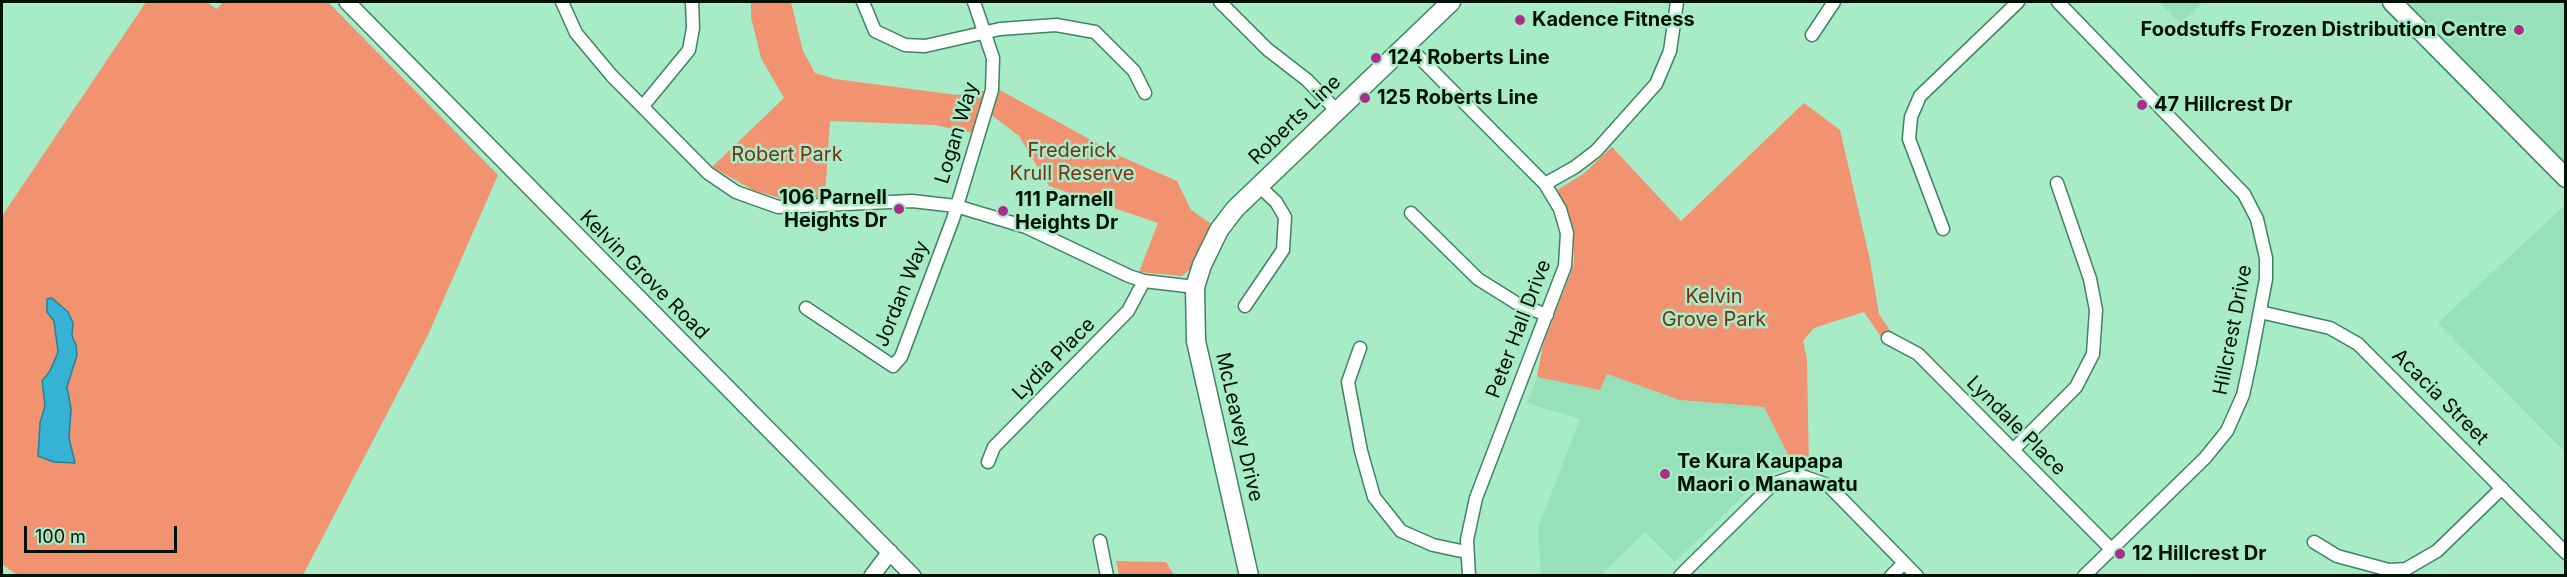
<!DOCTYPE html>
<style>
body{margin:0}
#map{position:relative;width:2567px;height:577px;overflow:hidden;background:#a8ebc7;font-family:Inter,sans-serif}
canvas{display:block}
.frame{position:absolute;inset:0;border:3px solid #001106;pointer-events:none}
.scale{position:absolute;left:24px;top:526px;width:153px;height:27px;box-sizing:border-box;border:3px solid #001106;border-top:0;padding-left:8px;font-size:18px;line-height:21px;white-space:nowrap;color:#001106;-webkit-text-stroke:4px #a8ebc7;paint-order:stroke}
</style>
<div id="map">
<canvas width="2567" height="577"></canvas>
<div class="frame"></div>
<div class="scale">100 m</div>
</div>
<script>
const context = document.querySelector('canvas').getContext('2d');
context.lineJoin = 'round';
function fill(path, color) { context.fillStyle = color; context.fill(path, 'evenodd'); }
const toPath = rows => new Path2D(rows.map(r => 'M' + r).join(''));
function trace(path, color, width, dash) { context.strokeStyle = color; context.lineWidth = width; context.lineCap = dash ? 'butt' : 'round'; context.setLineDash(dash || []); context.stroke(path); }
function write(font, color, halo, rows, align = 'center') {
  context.font = font + ' Inter,sans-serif'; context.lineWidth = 5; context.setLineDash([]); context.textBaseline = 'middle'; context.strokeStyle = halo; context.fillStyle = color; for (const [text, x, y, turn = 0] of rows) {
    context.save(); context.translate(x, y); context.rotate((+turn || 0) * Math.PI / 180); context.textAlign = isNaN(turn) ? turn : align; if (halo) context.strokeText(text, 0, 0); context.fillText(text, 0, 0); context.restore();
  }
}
fill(toPath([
 [2159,2,2203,2,2181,24],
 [2405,2,2565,2,2565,162],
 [2565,205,2565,452,2438,323],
 [1607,374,1680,400,1764,407,1795,468,1775,472,1756,483,1675,562,1645,532,1601,575,1541,575,1538,528,1580,419,1527,403,1537,377,1600,390]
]), '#96e1b9');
fill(toPath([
 [146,2,206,2,217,9,223,2,328,2,498,175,428,335,303,575,18,576,2,564,2,216],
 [57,305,68,312,73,323,72,336,76,345,77,355,67,387,71,409,69,438,75,463,40,423,45,406,42,381,50,371,58,352,54,321,47,311],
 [751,2,791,2,803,51,815,73,835,79,957,95,998,89,1122,157,1177,181,1191,210,1213,225,1192,268,1182,276,1139,272,1158,223,1049,186,1019,136,985,110,978,134,934,125,830,121,825,197,780,198,755,191,712,167,784,98,761,58,751,17],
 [1804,103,1840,130,1870,260,1879,314,1893,335,1883,340,1864,312,1814,328,1803,341,1807,359,1809,472,1795,468,1764,407,1680,400,1607,374,1600,390,1537,377,1543,345,1574,264,1574,230,1564,204,1554,192,1583,174,1612,147,1681,221],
 [1116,561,1166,562,1174,575,1119,575]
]), '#f19371');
const water = toPath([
 [52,298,68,312,73,323,72,336,76,345,77,355,67,387,71,409,69,438,75,463,54,462,38,456,40,423,45,406,42,381,50,371,58,352,54,321,47,312,47,299,52,298]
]);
fill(water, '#35b2d4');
trace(water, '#258296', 1.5);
const minor = toPath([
 [562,2,576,33,612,76,708,173,736,192,778,207,912,201,956,206,1026,227,1129,276,1144,281,1195,287],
 [863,2,875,31,905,45,925,46,1000,29,1056,25,1095,32,1134,71,1145,93],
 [1220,2,1267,49,1307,80,1337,111],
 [2058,2,2244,194,2257,219,2266,258,2266,279,2250,363,2243,395,2227,431,2205,458,2084,576],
 [1812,35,1834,2],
 [1406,44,1545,184,1560,209,1567,233,1565,266,1476,498,1467,540,1469,576],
 [643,106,689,50,693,28,692,2],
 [1545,184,1575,167,1596,151,1656,84,1670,51,1677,2],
 [1411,213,1478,279,1518,304,1547,315],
 [1943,229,1909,139,1911,117,1920,96,2018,2],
 [1245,306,1283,250,1285,217,1276,202,1259,186],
 [806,308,893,366,901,357,953,219,992,90,993,58,974,2],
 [2260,312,2330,328,2358,344,2566,553],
 [1888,338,1918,354,2111,549],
 [1360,348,1348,382,1361,451,1374,497,1401,531,1433,545,1466,552],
 [2013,450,2076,387,2093,354,2096,310,2090,279,2057,183],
 [988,462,994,447,1128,311,1144,281],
 [1100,541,1107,576],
 [2314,542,2337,556,2389,570,2406,569,2437,551,2502,488],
 [1680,576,1773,484,1799,475,1828,485,1917,576],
 [1891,576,1904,563]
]);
const tertiary = toPath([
 [347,2,913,576],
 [872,576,890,552]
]);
const secondary = toPath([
 [2392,2,2566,178],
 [1249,576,1196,341,1195,287,1202,265,1219,230,1235,209,1451,2]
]);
trace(minor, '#418262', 15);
trace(tertiary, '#418262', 18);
trace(secondary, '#418262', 21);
trace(minor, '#fff', 12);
trace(tertiary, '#fff', 15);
trace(secondary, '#fff', 18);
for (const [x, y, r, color] of [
 [1520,20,6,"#a62f87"],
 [2519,30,6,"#a62f87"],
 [1376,58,6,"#a62f87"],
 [1365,98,6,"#a62f87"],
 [2142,105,6,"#a62f87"],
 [899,209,6,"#a62f87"],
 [1003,211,6,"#a62f87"],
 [1665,474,6,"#a62f87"],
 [2120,554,6,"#a62f87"]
]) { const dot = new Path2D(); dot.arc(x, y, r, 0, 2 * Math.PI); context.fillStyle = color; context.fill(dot); trace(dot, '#a8ebc7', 2); }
write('bold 20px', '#001106', '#a8ebc7', [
 ["Kadence Fitness",1532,20],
 ["Foodstuffs Frozen Distribution Centre",2507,30,"right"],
 ["124 Roberts Line",1388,58],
 ["125 Roberts Line",1377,98],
 ["47 Hillcrest Dr",2154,105],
 ["106 Parnell",887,198,"right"],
 ["Heights Dr",887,221,"right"],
 ["111 Parnell",1015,200],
 ["Heights Dr",1015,223],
 ["Te Kura Kaupapa",1677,462],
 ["Maori o Manawatu",1677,485],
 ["12 Hillcrest Dr",2132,554]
], 'left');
write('20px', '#001106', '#a8ebc7', [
 ["Roberts Line",1295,120,-44],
 ["Logan Way",957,133,-73],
 ["Kelvin Grove Road",644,275,45],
 ["Jordan Way",902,294,-68],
 ["Peter Hall Drive",1519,329,-69],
 ["Hillcrest Drive",2233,330,-79],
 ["Lydia Place",1054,359,-45],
 ["Acacia Street",2440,397,45],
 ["Lyndale Place",2016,426,45],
 ["McLeavey Drive",1239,427,77]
]);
write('20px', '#773217', '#a8ebc7', [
 ["Frederick",1072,151],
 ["Krull Reserve",1072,174],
 ["Robert Park",787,155],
 ["Kelvin",1714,297],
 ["Grove Park",1714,320]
]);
</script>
